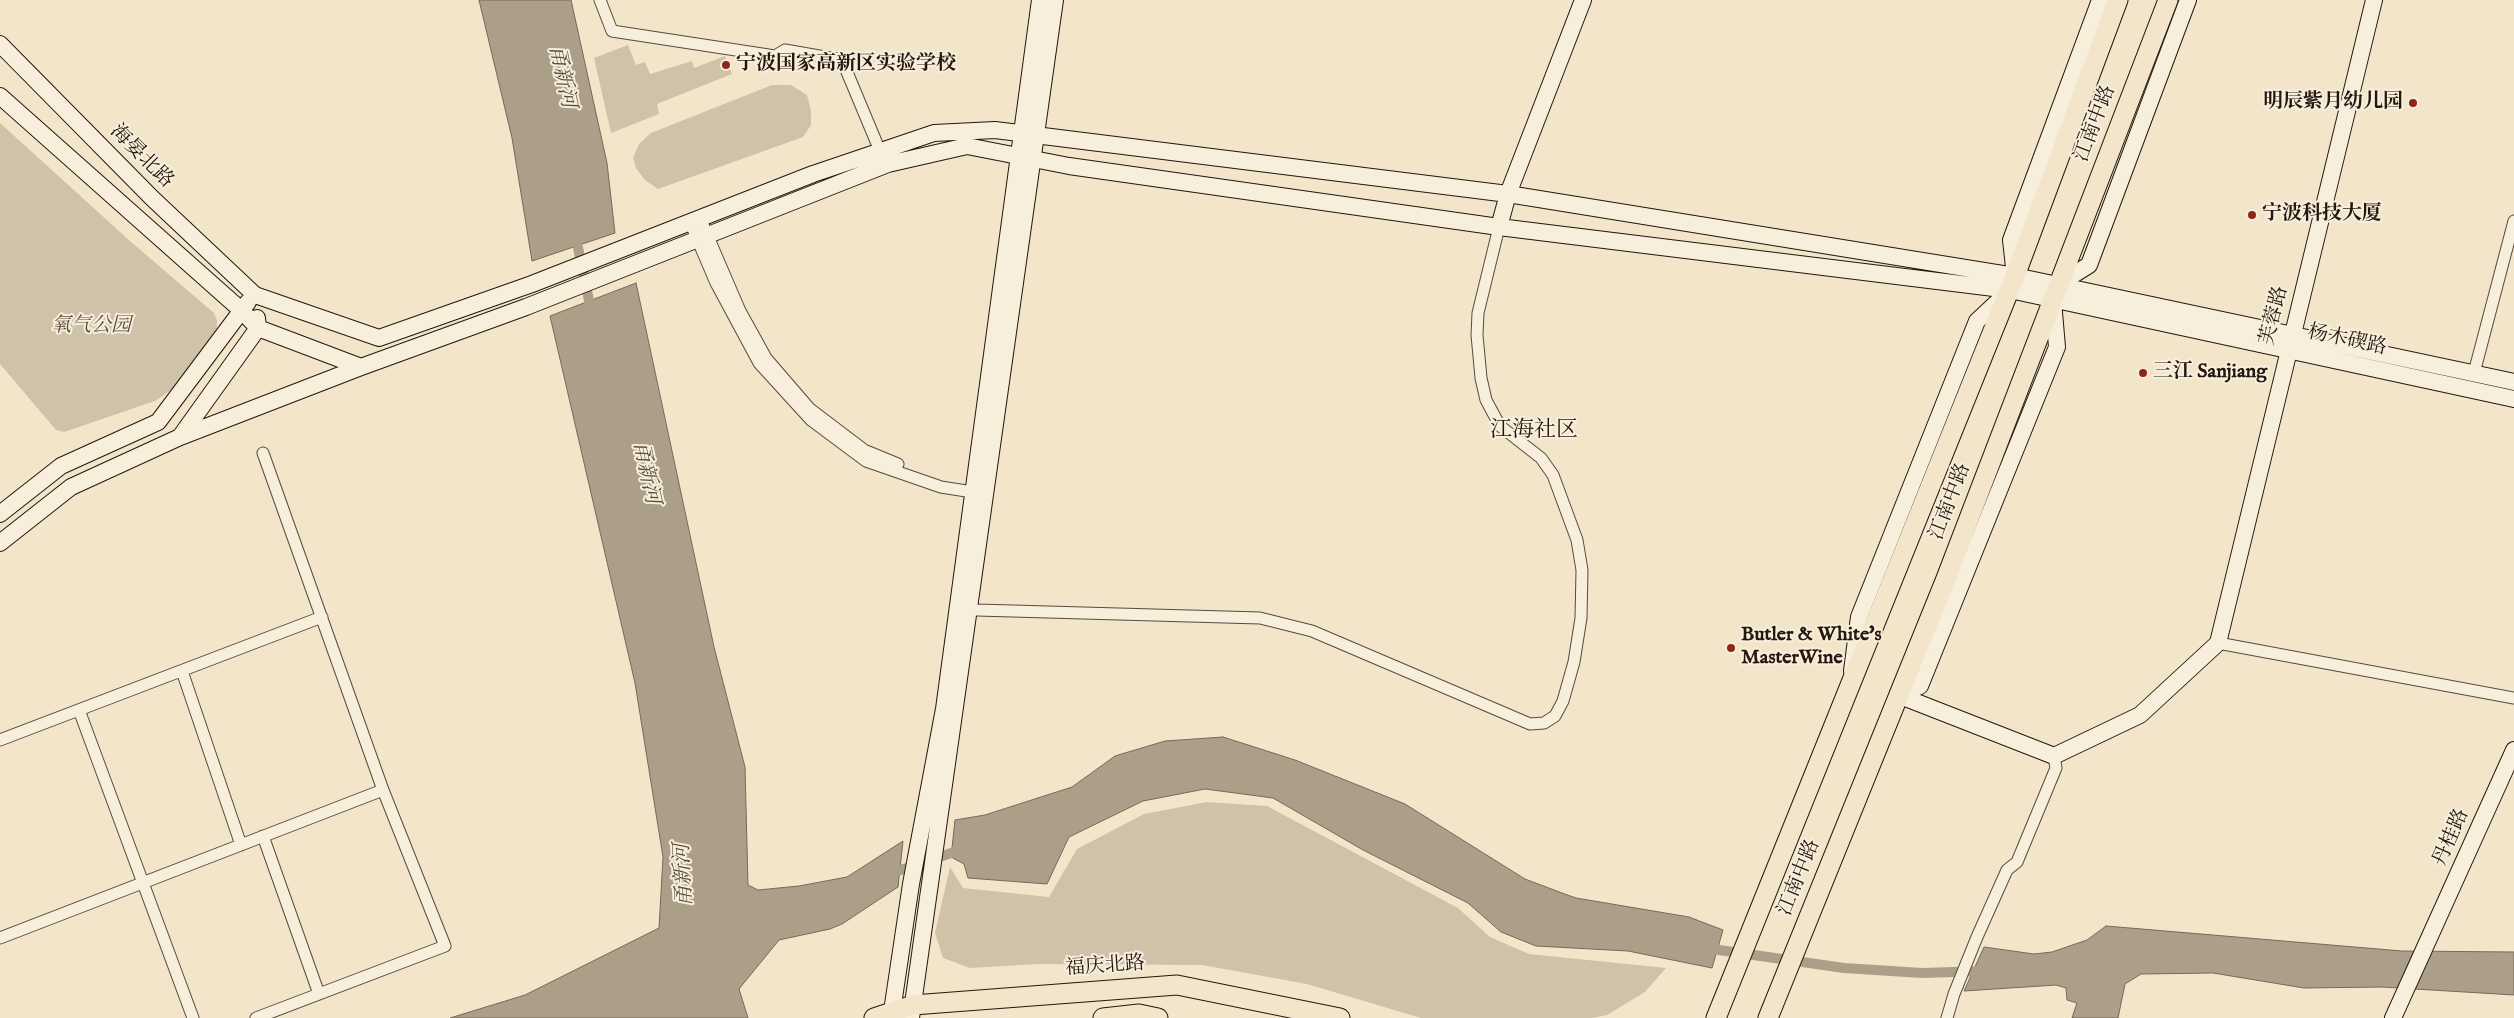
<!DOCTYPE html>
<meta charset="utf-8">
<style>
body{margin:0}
canvas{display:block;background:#f2e5c9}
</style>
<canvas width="2514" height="1018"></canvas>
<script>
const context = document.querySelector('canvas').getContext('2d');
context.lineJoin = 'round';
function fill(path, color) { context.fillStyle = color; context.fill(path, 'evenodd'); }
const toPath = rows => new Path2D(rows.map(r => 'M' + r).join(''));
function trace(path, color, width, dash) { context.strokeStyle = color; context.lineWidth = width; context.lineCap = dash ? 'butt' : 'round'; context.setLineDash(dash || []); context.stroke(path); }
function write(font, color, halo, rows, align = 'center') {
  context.font = font + ' "IM FELL English","Noto Serif SC",serif'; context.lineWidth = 4; context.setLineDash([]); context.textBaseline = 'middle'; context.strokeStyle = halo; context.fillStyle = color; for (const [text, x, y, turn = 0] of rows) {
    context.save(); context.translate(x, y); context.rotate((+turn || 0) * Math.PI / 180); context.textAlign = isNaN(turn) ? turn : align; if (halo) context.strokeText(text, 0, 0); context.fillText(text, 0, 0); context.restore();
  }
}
fill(toPath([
 [628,45,636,65,645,62,650,74,692,61,694,68,725,56,732,74,657,104,659,114,611,133,594,58],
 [772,85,791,85,807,95,811,111,811,125,803,137,658,189,645,180,636,168,633,158,639,144,651,133],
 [0,123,130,241,214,313,217,321,216,351,205,367,155,401,64,432,56,430,0,364],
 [1207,802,1267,806,1458,908,1490,937,1529,954,1666,968,1645,992,1607,1015,1592,1018,1421,1018,1307,984,1202,965,1039,964,970,968,943,958,935,933,950,867,963,888,1049,897,1077,849,1144,814]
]), '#cfc2a9');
const water = toPath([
 [479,0,571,0,607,163,615,233,532,261,512,138,479,0],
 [636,283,714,647,745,767,748,885,758,890,799,886,847,877,903,841,898,887,842,924,830,929,779,940,739,989,748,1018,450,1018,525,995,659,928,663,857,635,683,550,316,636,283],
 [1223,737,1295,760,1405,804,1525,879,1562,893,1576,898,1689,917,1723,930,1712,968,1628,951,1536,946,1501,932,1468,903,1363,850,1273,798,1205,789,1143,801,1069,837,1047,884,968,878,964,864,951,857,955,820,985,815,1072,787,1115,756,1165,741,1223,737],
 [2106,926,2402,951,2514,952,2514,995,2382,987,2304,988,2213,973,2141,974,2125,984,2118,1018,2072,1018,2077,1003,2067,1000,2066,988,2056,985,1964,991,1984,947,2034,954,2052,952,2087,940,2106,926]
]);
fill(water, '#ac9f8a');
trace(water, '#766959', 1);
trace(toPath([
 [575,233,592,315],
 [889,874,963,849],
 [1705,948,1844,968,1922,973,1986,971]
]), '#ac9f8a', 10);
const street = toPath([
 [600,0,612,31,775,56,785,50,842,60,880,151],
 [700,218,740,311,766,358,810,409,864,450,898,464],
 [690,222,716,283,759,363,811,420,866,461,941,487,979,493],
 [2474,373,2514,221],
 [964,608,977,610,1260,618,1312,631,1530,724,1544,723,1555,716,1563,701,1574,662,1581,618,1582,570,1577,540,1553,475,1541,458,1500,426,1486,400,1481,378,1477,335,1478,313,1499,227],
 [2218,643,2514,698],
 [182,671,241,845],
 [79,710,193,1018],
 [0,740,322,617],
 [263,836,319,994],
 [0,938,383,790],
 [256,1018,445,946,383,790,263,453],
 [1947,1018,1954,994,1977,937,2007,870,2017,862,2056,768,2054,756]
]);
const secondary = toPath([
 [0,44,152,198,255,295,379,338,532,284,813,174,934,133,995,130,1508,194,2015,276,2514,382],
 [0,96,241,310,258,328,361,367],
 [1499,227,1508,194,1583,0],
 [2015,276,2011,240,2100,0],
 [2057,285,2089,265,2188,0],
 [180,437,258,328,257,318],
 [0,514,61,466,158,422,248,302],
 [0,543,71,487,180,437,361,367,526,307,888,164,967,146,1069,166,1499,227,2010,290,2514,399],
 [1852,671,1859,617,1977,321,2008,292],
 [1898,695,2054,756,2140,715,2218,643,2374,0],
 [1898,695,1920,686,2057,347,2053,301],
 [891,1018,911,884,944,709,1040,0],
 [911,1018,1055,0],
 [2393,1018,2514,750]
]);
const primary = toPath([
 [874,1018,913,1005,1177,985,1340,1018],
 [1103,1018,1139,1014,1158,1018],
 [1716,1018,2015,276,2118,0],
 [1768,1018,1945,581,2168,0]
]);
trace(street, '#584a3e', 13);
trace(secondary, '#24170f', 18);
trace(primary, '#24170f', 21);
trace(street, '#f7eedc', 11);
trace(secondary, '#f7eedc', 16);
trace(primary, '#f2e5c9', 19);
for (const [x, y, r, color] of [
 [726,65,5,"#8f2418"],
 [2413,103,5,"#8f2418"],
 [2252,215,5,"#8f2418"],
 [2143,373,5,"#8f2418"],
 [1731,648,5,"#8f2418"]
]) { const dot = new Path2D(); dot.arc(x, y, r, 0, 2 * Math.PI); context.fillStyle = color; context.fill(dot); trace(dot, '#f7eedc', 2); }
write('bold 20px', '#24170f', '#f7eedc', [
 ["宁波国家高新区实验学校",736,65],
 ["明辰紫月幼儿园",2403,103,"right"],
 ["宁波科技大厦",2262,215],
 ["三江 Sanjiang",2153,373],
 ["Butler & White's",1741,636],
 ["MasterWine",1741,659]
], 'left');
write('20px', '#24170f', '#f7eedc', [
 ["江南中路",2096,124,-69],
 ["海晏北路",141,157,45],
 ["芙蓉路",2275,316,-76],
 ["杨木碶路",2347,341,12],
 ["江南中路",1951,502,-69],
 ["丹桂路",2452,838,-66],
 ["江南中路",1800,878,-68],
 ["福庆北路",1105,967,-4]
]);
write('italic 20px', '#574a3d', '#f7eedc', [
 ["氧气公园",91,327]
]);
write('italic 21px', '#5a4d40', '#f7eedc', [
 ["甬新河",561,77,78],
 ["甬新河",645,473,78],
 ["甬新河",685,875,-93]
]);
write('22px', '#24170f', '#f7eedc', [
 ["江海社区",1534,431]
]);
</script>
